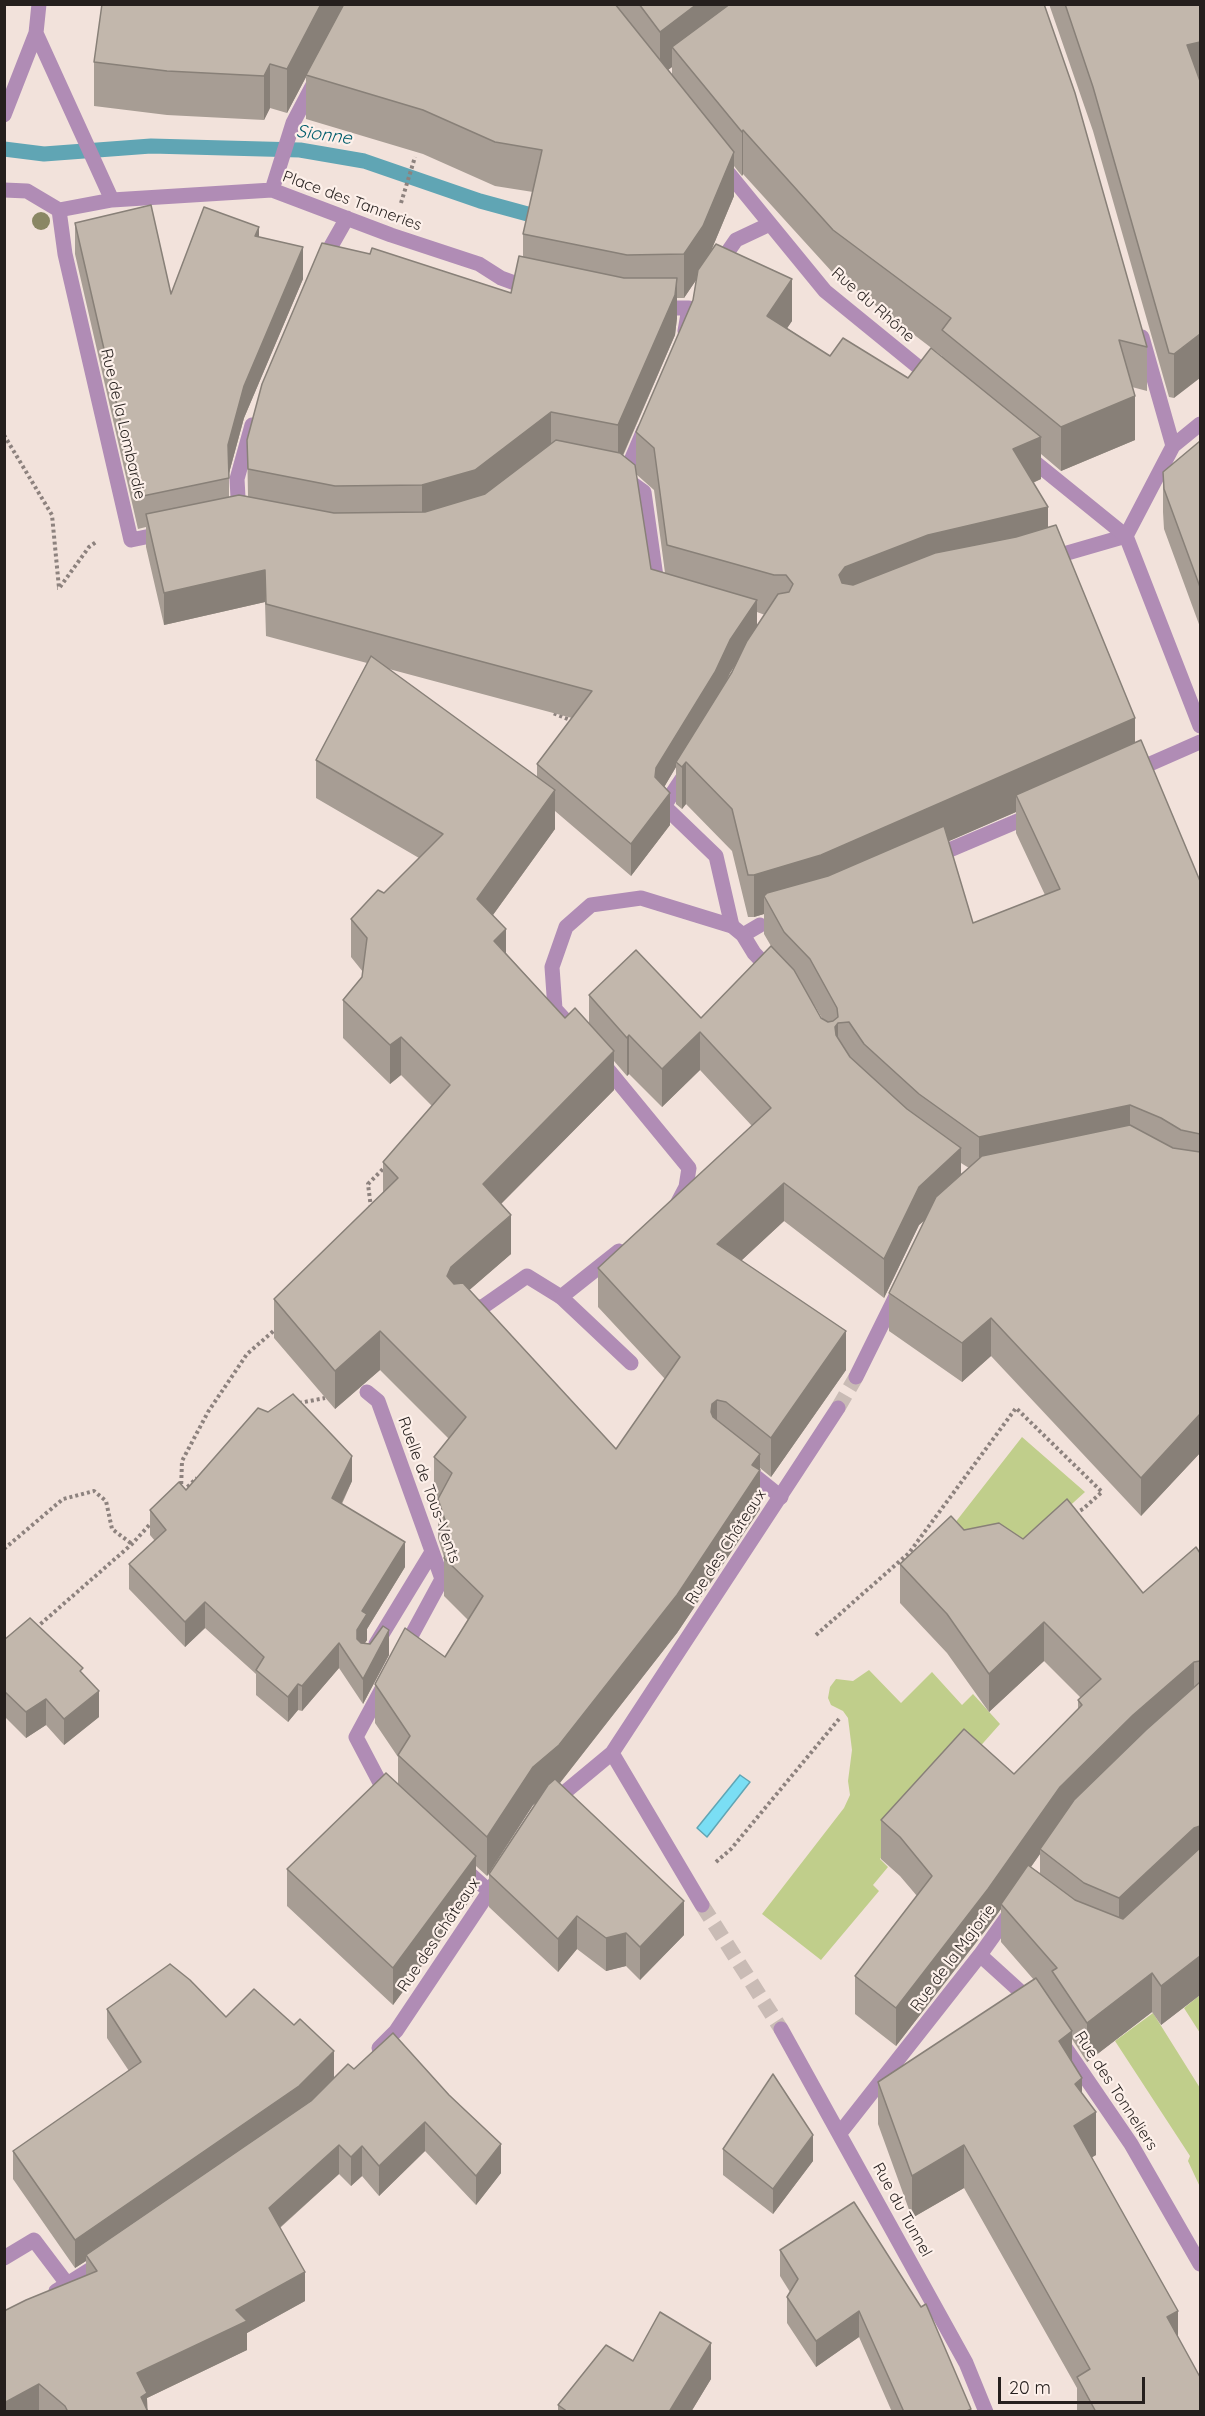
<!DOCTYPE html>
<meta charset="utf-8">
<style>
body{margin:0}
#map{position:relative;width:1205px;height:2416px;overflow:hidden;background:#f2e2db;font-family:Quicksand,sans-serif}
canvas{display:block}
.frame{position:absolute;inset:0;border:6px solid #251f1d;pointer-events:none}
.scale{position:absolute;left:998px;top:2377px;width:147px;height:27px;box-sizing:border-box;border:3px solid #251f1d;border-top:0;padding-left:8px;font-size:18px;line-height:21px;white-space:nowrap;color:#251f1d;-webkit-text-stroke:4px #fdf0ea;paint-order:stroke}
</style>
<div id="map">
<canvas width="1205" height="2416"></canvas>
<div class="frame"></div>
<div class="scale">20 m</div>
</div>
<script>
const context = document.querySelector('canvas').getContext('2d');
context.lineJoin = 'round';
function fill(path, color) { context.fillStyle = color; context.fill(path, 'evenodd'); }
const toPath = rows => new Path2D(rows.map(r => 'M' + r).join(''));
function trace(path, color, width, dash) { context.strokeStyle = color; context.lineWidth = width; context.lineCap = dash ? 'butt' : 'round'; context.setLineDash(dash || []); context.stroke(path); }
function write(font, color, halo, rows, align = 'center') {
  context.font = font + ' Quicksand,sans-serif'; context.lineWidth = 4.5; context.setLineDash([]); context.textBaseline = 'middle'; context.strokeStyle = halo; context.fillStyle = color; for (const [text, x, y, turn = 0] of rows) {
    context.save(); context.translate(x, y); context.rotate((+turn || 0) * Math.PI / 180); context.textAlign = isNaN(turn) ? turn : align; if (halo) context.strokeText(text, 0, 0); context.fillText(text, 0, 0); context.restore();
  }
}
fill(toPath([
 [1022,1437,1085,1492,1008,1562,940,1542],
 [869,1670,901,1703,932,1672,962,1705,973,1694,1000,1724,880,1859,888,1867,873,1885,879,1891,821,1960,762,1914,844,1808,850,1795,848,1781,852,1750,848,1718,843,1711,831,1705,828,1698,830,1687,836,1679,853,1681],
 [1200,1995,1200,2033,1184,2008],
 [1153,2013,1200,2088,1200,2187,1188,2161,1190,2156,1115,2041]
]), '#c0ce8b');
const water = toPath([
 [740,1775,750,1782,707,1837,697,1828,740,1775]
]);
fill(water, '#7adef4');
trace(water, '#60a5b4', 1.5);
trace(toPath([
 [4,149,44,154,151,146,300,150,364,161,480,201,546,219]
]), '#60a5b4', 15);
trace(toPath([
 [838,1408,856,1377],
 [702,1905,781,2029]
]), '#c9bbb5', 15, [15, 8]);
trace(toPath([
 [401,203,415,157],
 [4,435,52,515,59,588,57,588],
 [60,587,89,547,96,542],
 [554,708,553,713,575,722],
 [371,1208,368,1184,386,1166],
 [299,1403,325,1398],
 [181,1490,182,1461,208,1412,247,1354,277,1328],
 [183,1491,197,1478],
 [4,1549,63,1499,94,1491,106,1501,112,1529,132,1544],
 [36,1628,132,1544,152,1522],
 [816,1635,909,1553,1016,1408,1102,1492,1083,1509,1074,1514],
 [716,1862,731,1849,839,1719]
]), '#8d827e', 4, [3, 3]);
trace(toPath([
 [1050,558,1126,536],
 [688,770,664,806,716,856,732,926],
 [1134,771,1200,742],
 [933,857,1032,815],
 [743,935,760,925],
 [466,1311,484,1306,527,1276,561,1297],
 [367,1392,378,1401,442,1579,403,1651],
 [745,1468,781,1497],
 [376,1644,432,1552],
 [384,1685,356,1737,388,1798],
 [461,1866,490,1892],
 [4,2258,34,2240,68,2285]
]), '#b08cb5', 15);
trace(toPath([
 [36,33,112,200],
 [4,115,36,33,39,4],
 [721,164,825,291,933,379],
 [4,190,27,191,59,210,112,200,272,190,391,235,479,264,501,278,531,289],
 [272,190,293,123,315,81],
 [59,210,65,254,131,540,165,533],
 [322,262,347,218],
 [718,266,736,240,770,224],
 [658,308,689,308,685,331],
 [1142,337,1173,446],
 [1026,455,1126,536,1200,726],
 [622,476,644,492,658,591],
 [624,477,644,430],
 [239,516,237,479,252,425],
 [1126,536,1173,446,1200,424],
 [566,1021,555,1009,552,967,566,927,591,905,641,898,732,926,743,935,754,953,773,973],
 [601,1061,689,1168,686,1187,677,1204],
 [619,1251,561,1297,631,1363],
 [856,1377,898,1292],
 [612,1753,702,1905],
 [553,1802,612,1753,838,1408],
 [980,1955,1034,2004],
 [781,2029,966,2363,986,2412],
 [1060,2040,1131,2144,1200,2264],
 [379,2048,396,2031,499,1877],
 [840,2133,980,1955,1012,1910],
 [56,2291,102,2262]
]), '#b08cb5', 15);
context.fillStyle = '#8a8764';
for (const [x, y] of [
 [41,221]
]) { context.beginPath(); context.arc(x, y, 9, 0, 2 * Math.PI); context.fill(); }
fill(toPath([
 [102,4,1044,4,1147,347,1147,391,1132,387,1135,440,1061,471,1041,454,1041,479,1033,483,1048,527,1135,742,1200,881,1200,1453,1141,1516,991,1356,962,1382,889,1331,889,1293,924,1221,919,1225,884,1298,784,1221,741,1261,846,1370,771,1477,760,1468,760,1509,677,1633,560,1783,684,1935,640,1980,626,1966,606,1971,577,1949,558,1972,489,1907,489,1874,536,1803,533,1805,487,1876,476,1866,476,1892,393,2005,287,1906,287,1869,398,1784,398,1757,375,1723,375,1684,445,1657,468,1620,444,1596,444,1557,438,1538,438,1499,434,1496,434,1457,449,1439,380,1370,335,1409,274,1338,274,1299,383,1193,383,1162,432,1106,401,1075,390,1084,343,1038,343,1000,362,977,363,972,351,957,351,919,384,893,419,858,316,798,316,760,367,663,266,636,265,602,164,625,146,547,146,527,138,529,75,254,75,223,171,294,259,237,303,279,244,418,229,473,229,497,248,497,247,440,511,293,523,257,523,234,533,192,495,186,423,154,306,119,306,77,287,113,270,108,264,120,167,115,94,106,94,62],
 [672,67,672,75,668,70],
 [734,166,742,176,743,174,833,273,942,356,942,357,908,378,830,356,787,328,792,321,711,251,734,196],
 [696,280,693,300,636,432,636,472,623,456,675,335,677,318,677,298,684,298],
 [636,474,654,490,665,573,651,569],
 [757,612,765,615,757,625],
 [736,663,732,672,724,686,730,673],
 [389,669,572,718,537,764,537,778],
 [676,767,676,804,682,809,686,804,732,851,748,917,754,917,764,914,764,934,771,946,701,1018,589,995,589,1024,565,1018,506,953,493,915,555,829,555,811,631,876,670,825,664,787],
 [1016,812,1016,833,1045,895,973,923,948,841],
 [809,996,810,998,822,1018,821,1018],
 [614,1061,627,1076,629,1074,662,1107,700,1070,752,1126,598,1268,598,1307,665,1379,616,1449,469,1290,511,1254,501,1204,614,1090],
 [961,1163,969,1168,961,1174],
 [1049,4,1200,4,1174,398,1169,397,1093,131],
 [1200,441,1200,627,1164,529,1163,512,1163,472],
 [352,1481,342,1504,405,1567,367,1629,367,1640,365,1643,389,1655,363,1704,339,1668,302,1711,298,1710,288,1722,256,1695,256,1674,205,1628,185,1647,129,1589,129,1564,155,1541,150,1535,150,1510,186,1490],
 [964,1530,1023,1539,1143,1593,1200,1553,1200,1995,1161,2025,1152,2012,1087,2062,1072,2039,1072,2062,1082,2094,1096,2155,1092,2157,1178,2337,1200,2412,1077,2412,1077,2388,964,2188,912,2218,878,2124,878,2082,1034,1980,1001,1942,1001,1909,988,1927,896,2046,855,2014,855,1976,917,1896,900,1876,881,1859,881,1820,1014,1774,1078,1709,1078,1700,1081,1698,1044,1661,989,1712,947,1653,900,1603,900,1564],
 [1040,1854,1040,1873,1031,1867],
 [4,1640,83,1674,99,1717,64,1745,46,1725,26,1738,4,1716],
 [107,2009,226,2017,334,2078,354,2069,501,2173,476,2205,425,2151,379,2196,362,2176,351,2186,339,2174,280,2228,305,2301,247,2333,247,2350,147,2398,148,2412,4,2412,86,2276,86,2261,75,2268,13,2179,13,2151,129,2071,107,2038],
 [723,2149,813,2161,773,2214,723,2175],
 [854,2202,971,2412,892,2412,859,2337,816,2367,787,2323,787,2297,790,2292,780,2276,780,2250],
 [633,2361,711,2379,691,2412,558,2412,558,2405]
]), '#a79d94');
fill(toPath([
 [321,4,345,4,306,75,306,77,287,113,287,69],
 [697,4,757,4,672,47,672,67,660,76,660,32],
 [1200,42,1200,86,1187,45],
 [270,64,270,108,264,120,264,76],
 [743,130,743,174,742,176,742,132],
 [734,152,734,196,703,270,684,298,684,254],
 [259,227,259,259,255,236],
 [303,247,303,279,244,418,228,477,228,445,244,386],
 [677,278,677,318,675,335,618,466,618,425],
 [792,279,792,321,767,358,767,316],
 [1200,334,1200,378,1174,398,1174,354],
 [1135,396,1135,440,1061,471,1061,427],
 [551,412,551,453,475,510,422,525,422,485],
 [1041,437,1041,479,1013,491,1013,449],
 [1048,507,1048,549,845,609,839,575,845,567,928,535],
 [265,570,265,602,164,625,164,593],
 [757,600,757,633,730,673,715,704,676,762,676,767,656,801,656,768,730,640],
 [1135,718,1135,760,1016,795,1016,812,821,897,764,896,764,914,754,917,754,875],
 [686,762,686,804,682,809,682,767],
 [555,790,555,829,477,937,477,899],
 [670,793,670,825,631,876,631,844],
 [506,929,506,968,494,941],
 [838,1023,838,1061,835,1027],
 [700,1032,700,1070,662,1107,662,1069],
 [629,1035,629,1074,627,1076,627,1038],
 [401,1037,401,1075,390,1084,390,1045],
 [614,1051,614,1090,483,1222,483,1184],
 [1130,1105,1130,1143,979,1176,979,1137],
 [961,1148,961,1187,919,1225,884,1298,884,1259,919,1187],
 [784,1183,784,1221,717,1283,717,1244],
 [511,1215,511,1254,451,1306,447,1276,451,1267],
 [991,1318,991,1356,962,1382,962,1343],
 [380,1331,380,1370,335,1409,335,1371],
 [846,1331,846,1370,771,1477,771,1438],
 [717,1400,717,1439,711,1412,712,1404],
 [1200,1414,1200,1453,1141,1516,1141,1478],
 [760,1454,760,1509,677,1633,559,1784,533,1805,487,1876,487,1837,533,1767],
 [352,1456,352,1481,332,1523,332,1498],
 [405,1542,405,1567,367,1629,367,1640,357,1655,357,1630,362,1611],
 [205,1602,205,1628,185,1647,185,1622],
 [1044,1622,1044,1661,989,1712,989,1674],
 [389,1630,389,1655,363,1704,363,1679],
 [339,1643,339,1668,302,1711,302,1686],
 [1194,1662,1194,1701,1040,1849,1040,1854,1003,1906,1001,1904,1001,1909,988,1927,896,2046,896,2008,1060,1787,1133,1715],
 [298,1684,298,1710,288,1722,288,1697],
 [99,1691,99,1717,64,1745,64,1719],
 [46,1699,46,1725,26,1738,26,1712],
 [1200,1826,1200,1865,1119,1937,1119,1898,1194,1828],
 [476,1856,476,1892,393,2005,393,1968],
 [684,1901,684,1935,640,1980,640,1947],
 [577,1916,577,1949,558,1972,558,1939],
 [626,1933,626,1966,606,1971,606,1938],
 [1200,1956,1200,1995,1161,2025,1161,1986],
 [1152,1973,1152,2012,1087,2062,1087,2023],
 [1072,2031,1072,2074,1059,2041],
 [334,2051,334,2079,299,2114,86,2255,86,2261,75,2268,75,2240],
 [1082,2078,1082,2121,1096,2112,1096,2155,1074,2168,1075,2084],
 [425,2122,425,2151,379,2196,379,2166],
 [813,2135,813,2161,773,2214,773,2189],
 [501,2144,501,2173,476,2205,476,2176],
 [339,2145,339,2174,269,2237,269,2208],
 [964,2145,964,2188,912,2218,912,2176],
 [362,2146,362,2176,351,2186,351,2157],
 [305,2272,305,2301,247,2333,247,2350,147,2398,147,2412,141,2412,137,2373,236,2310],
 [859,2311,859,2337,816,2367,816,2341],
 [1178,2311,1178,2353,1167,2317],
 [711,2343,711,2379,691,2412,669,2412],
 [39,2384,39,2412,4,2412,4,2403]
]), '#888078');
const building = toPath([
 [102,4,321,4,287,69,270,64,264,76,167,71,94,62,102,4],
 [344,4,615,4,734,152,703,226,684,254,627,255,523,234,542,150,495,142,423,110,306,75,344,4],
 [639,4,697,4,660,32,639,4],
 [730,4,1044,4,1075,93,1147,347,1119,340,1135,396,1061,427,942,330,951,318,833,230,743,130,742,132,672,47,730,4],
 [1065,4,1200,4,1200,42,1187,45,1200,81,1200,334,1174,354,1169,353,1093,87,1065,4],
 [151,205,171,294,204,207,259,227,255,236,303,247,244,386,228,445,229,478,138,497,75,223,151,205],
 [322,243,370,254,372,248,511,293,519,256,624,278,677,278,675,295,618,425,551,412,475,470,422,485,335,486,248,469,247,440,262,384,322,243],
 [716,244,792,279,767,316,830,356,843,338,908,378,931,348,1041,437,1013,449,1048,507,928,535,845,567,839,575,842,583,853,585,935,553,1016,537,1056,525,1135,718,821,855,754,875,748,875,732,809,686,762,682,767,676,762,732,672,747,641,778,594,789,592,793,584,786,575,774,575,667,545,654,448,636,432,693,300,698,270,716,244],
 [556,440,620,453,635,465,651,569,757,600,730,640,715,672,656,768,655,777,670,793,631,844,537,764,592,691,266,604,265,570,164,593,146,514,239,495,334,513,425,512,485,494,556,440],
 [1200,441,1200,587,1164,489,1163,472,1200,441],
 [371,656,555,790,477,899,506,929,494,941,565,1018,575,1008,614,1051,483,1184,511,1215,451,1267,447,1276,454,1284,463,1283,616,1449,680,1357,598,1268,771,1108,700,1032,662,1069,629,1035,627,1038,589,995,636,950,701,1018,771,946,794,970,821,1018,828,1022,833,1021,838,1017,837,1008,810,959,784,932,764,896,767,893,828,876,944,826,973,923,1060,889,1016,795,1141,740,1200,881,1200,1134,1181,1130,1161,1118,1130,1105,979,1137,919,1094,864,1044,849,1022,838,1023,835,1027,836,1035,850,1057,907,1109,961,1148,919,1187,884,1259,784,1183,717,1244,846,1331,771,1438,726,1402,717,1400,712,1404,711,1412,713,1417,760,1454,752,1465,760,1470,677,1595,559,1745,533,1767,487,1837,398,1755,410,1736,375,1684,405,1628,445,1657,483,1596,444,1558,452,1541,438,1499,452,1473,434,1457,466,1417,380,1331,335,1371,274,1299,398,1178,383,1162,450,1085,401,1037,390,1045,343,1000,362,977,367,938,351,919,378,890,384,893,443,834,316,760,371,656],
 [1130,1125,1173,1148,1200,1152,1200,1414,1141,1478,991,1318,962,1343,889,1293,936,1197,982,1156,1130,1125],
 [293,1394,352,1456,332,1498,405,1542,362,1611,367,1614,357,1630,357,1639,361,1643,370,1644,383,1626,389,1630,363,1679,339,1643,302,1686,298,1684,288,1697,256,1670,264,1657,205,1602,185,1622,129,1564,166,1530,150,1510,179,1482,186,1490,258,1408,268,1412,293,1394],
 [1067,1499,1143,1593,1196,1547,1200,1553,1200,1661,1194,1662,1133,1715,1060,1787,988,1889,896,2008,855,1976,932,1876,900,1837,881,1820,964,1729,1014,1774,1082,1705,1078,1700,1101,1679,1044,1622,989,1674,947,1614,900,1564,951,1516,964,1530,999,1523,1023,1539,1067,1499],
 [30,1618,83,1668,80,1671,99,1691,64,1719,46,1699,26,1712,4,1691,4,1640,30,1618],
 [1200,1682,1200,1826,1194,1828,1119,1898,1084,1883,1040,1849,1074,1800,1146,1730,1200,1682],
 [386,1773,476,1856,393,1968,287,1869,386,1773],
 [555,1779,684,1901,640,1947,626,1933,606,1938,577,1916,558,1939,489,1874,548,1785,555,1779],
 [1200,1848,1200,1956,1161,1986,1152,1973,1087,2023,1052,1971,1057,1968,1001,1904,1028,1865,1075,1900,1123,1919,1200,1848],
 [170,1964,190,1980,226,2017,254,1989,294,2025,300,2019,334,2051,299,2086,75,2240,13,2151,141,2062,107,2009,170,1964],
 [1036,1978,1072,2031,1059,2041,1082,2078,1075,2084,1096,2112,1074,2126,1178,2311,1167,2317,1200,2377,1200,2412,1096,2412,1077,2377,1090,2369,964,2145,912,2176,878,2082,1036,1978],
 [393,2033,449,2095,501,2144,476,2176,425,2122,379,2166,362,2146,351,2157,339,2145,269,2208,305,2272,236,2310,247,2321,137,2373,147,2393,141,2397,148,2412,68,2412,65,2406,39,2384,4,2403,4,2311,26,2300,97,2271,86,2255,311,2101,348,2064,354,2069,393,2033],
 [773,2074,813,2135,773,2189,723,2149,773,2074],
 [854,2202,921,2307,926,2304,971,2409,965,2412,904,2412,859,2311,816,2341,787,2297,798,2279,780,2250,854,2202],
 [660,2312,711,2343,669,2412,568,2412,558,2405,606,2345,633,2361,660,2312]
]);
fill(building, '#c2b7ac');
trace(building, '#888078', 1.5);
write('16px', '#251f1d', '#fdf0ea', [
 ["Place des Tanneries",352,201,20],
 ["Rue du Rhône",873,305,41],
 ["Rue de la Lombardie",123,424,77],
 ["Ruelle de Tous-Vents",429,1490,70],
 ["Rue des Châteaux",726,1547,-57],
 ["Rue des Châteaux",439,1935,-56],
 ["Rue de la Majorie",953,1958,-53],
 ["Rue des Tonneliers",1116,2091,57],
 ["Rue du Tunnel",902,2210,61]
]);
write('italic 18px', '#025e6d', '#fdf0ea', [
 ["Sionne",324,135,8]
]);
</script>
